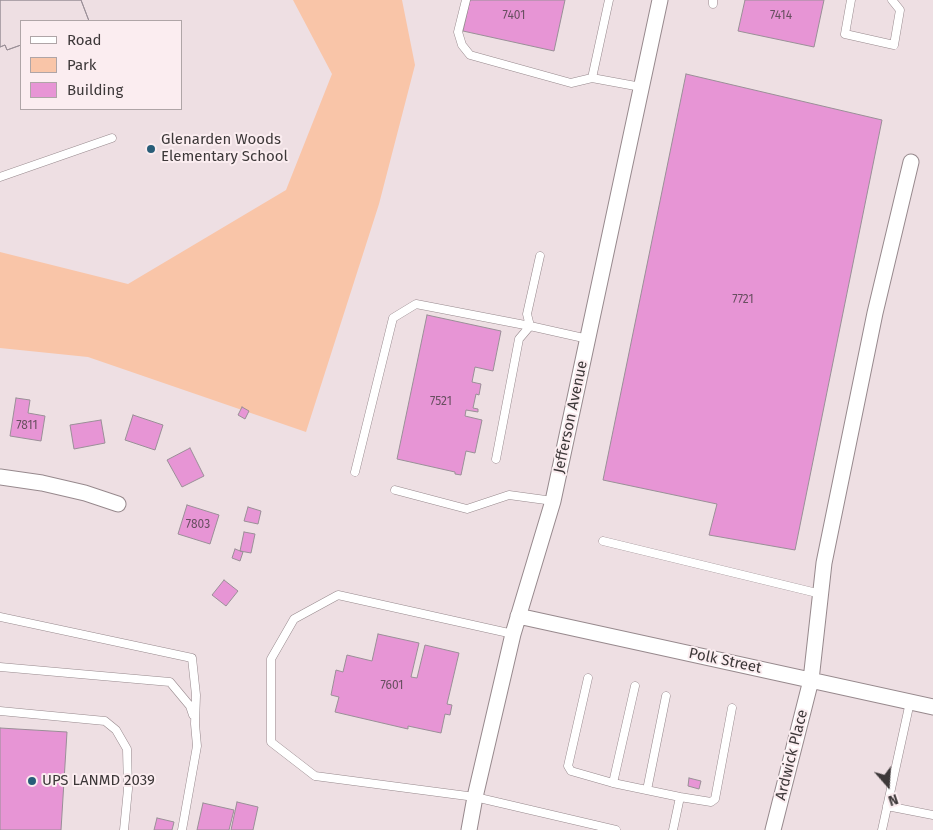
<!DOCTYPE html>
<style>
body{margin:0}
#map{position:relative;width:933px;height:830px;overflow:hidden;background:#eedfe3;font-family:"Fira Sans",sans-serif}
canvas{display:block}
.legend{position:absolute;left:20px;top:20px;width:162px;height:90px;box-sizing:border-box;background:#fbedf0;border:1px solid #afa5a7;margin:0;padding:6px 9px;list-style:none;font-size:15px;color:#3d3839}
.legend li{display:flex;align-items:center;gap:10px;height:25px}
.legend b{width:25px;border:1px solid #afa5a7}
.north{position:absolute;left:863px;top:760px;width:50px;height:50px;-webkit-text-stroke:4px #fbedf0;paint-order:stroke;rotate:161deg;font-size:14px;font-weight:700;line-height:20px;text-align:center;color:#3d3839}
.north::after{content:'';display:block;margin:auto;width:18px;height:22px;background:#3d3839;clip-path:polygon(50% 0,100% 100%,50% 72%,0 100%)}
</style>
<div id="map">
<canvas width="933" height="830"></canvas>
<ul class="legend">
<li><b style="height:6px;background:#fff"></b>Road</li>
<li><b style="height:14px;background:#f9c5a8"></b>Park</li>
<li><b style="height:14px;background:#e795d5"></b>Building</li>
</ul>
<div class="north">N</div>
</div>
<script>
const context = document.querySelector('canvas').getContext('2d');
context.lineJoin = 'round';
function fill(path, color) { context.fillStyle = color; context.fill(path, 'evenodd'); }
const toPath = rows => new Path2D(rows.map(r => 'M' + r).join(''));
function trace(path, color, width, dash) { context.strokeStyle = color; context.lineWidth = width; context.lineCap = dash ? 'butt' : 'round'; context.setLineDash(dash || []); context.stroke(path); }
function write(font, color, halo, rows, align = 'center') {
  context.font = font + ' "Fira Sans",sans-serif'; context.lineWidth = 4; context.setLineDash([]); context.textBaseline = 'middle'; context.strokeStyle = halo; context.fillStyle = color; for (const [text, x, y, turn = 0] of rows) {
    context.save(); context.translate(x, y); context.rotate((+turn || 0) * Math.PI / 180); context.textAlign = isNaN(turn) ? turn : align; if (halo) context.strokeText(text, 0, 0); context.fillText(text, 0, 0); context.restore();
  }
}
fill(toPath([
 [293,0,402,0,415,65,379,204,306,432,88,357,0,348,0,252,128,284,286,190,332,74]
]), '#f9c5a8');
const building = toPath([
 [0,0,81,0,89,21,21,21,21,45,7,50,5,45,0,47,0,0],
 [0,0,81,0,89,21,21,21,21,45,7,50,5,45,0,47,0,0],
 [470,0,565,0,554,51,463,31,470,0],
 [745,0,824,0,814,47,738,31,745,0],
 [686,74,882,120,795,550,709,535,717,504,603,480,686,74],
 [427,315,501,331,493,371,475,367,472,382,481,384,479,395,476,394,473,408,478,409,478,412,466,410,465,416,482,420,475,453,466,451,461,475,455,474,455,472,397,459,427,315],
 [16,398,30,400,28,413,45,416,41,441,10,436,16,398],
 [242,407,249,411,245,419,238,415,242,407],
 [133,415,163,425,155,450,125,440,133,415],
 [101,420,105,443,74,449,70,425,101,420],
 [190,448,204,476,182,487,167,460,190,448],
 [187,505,219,515,210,544,178,534,187,505],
 [248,507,261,511,258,524,244,521,248,507],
 [244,532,255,534,251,553,240,551,244,532],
 [235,549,243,552,240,561,232,558,235,549],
 [224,580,238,591,226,606,212,595,224,580],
 [378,634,419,643,411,677,417,678,425,645,459,653,447,704,452,705,450,715,445,714,441,733,408,726,408,729,335,712,339,697,331,695,336,670,343,672,347,655,372,661,378,634],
 [0,728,67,732,61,830,0,830,0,728],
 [689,778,701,781,699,789,688,786,689,778],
 [237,802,258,807,253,830,231,830,237,802],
 [203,803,234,810,229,830,197,830,203,803],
 [157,818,174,822,172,830,154,830,157,818]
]);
fill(building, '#e795d5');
trace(building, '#9a8f97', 1);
const lane = toPath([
 [466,0,458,32,462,45,470,55,571,83,592,78,641,87],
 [851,0,845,34,894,45,900,10,892,0],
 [713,4,713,0],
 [592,78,609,0],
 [0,177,112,138],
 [540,256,527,314,530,326,588,339],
 [355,472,393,318,416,304,530,326,519,339,496,459],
 [395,490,467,509,509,495,553,501],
 [603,541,821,594],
 [0,617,192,658,196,695,195,724,197,746,182,830],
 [513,634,338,595,294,619,271,659,271,742,315,776,475,797,616,830],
 [0,667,170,682,190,706,193,715],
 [588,678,568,766,571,771,613,783,680,797],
 [0,711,105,721,116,730,127,749,128,789,124,830],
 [613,783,635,686],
 [647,790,666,696],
 [887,806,933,815],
 [673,830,680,797,711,802,715,799,732,708],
 [882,830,910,702]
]);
const street = toPath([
 [0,477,42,483,85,493,118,504],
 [518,616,933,707],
 [469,830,475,797,513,634,553,501,660,0],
 [773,830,811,680,824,563,875,313,911,162]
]);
trace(lane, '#97898d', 9);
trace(street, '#97898d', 17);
trace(lane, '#fff', 8);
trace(street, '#fff', 15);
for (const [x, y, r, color] of [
 [151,149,5,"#285d78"],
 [32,781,5,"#285d78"]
]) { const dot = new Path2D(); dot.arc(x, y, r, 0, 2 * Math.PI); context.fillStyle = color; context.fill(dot); trace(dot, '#fbedf0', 2); }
write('12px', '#684f60', null, [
 ["7401",514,16],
 ["7414",781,16],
 ["7721",743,300],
 ["7521",441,402],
 ["7811",27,426],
 ["7803",198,525],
 ["7601",392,686]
]);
write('15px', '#3d3839', '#fbedf0', [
 ["Glenarden Woods",161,140],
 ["Elementary School",161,157],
 ["UPS LANMD 2039",42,781]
], 'left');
write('15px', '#3d3839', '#fbedf0', [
 ["Jefferson Avenue",571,417,-78],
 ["Polk Street",725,661,12],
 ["Ardwick Place",792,755,-76]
]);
</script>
